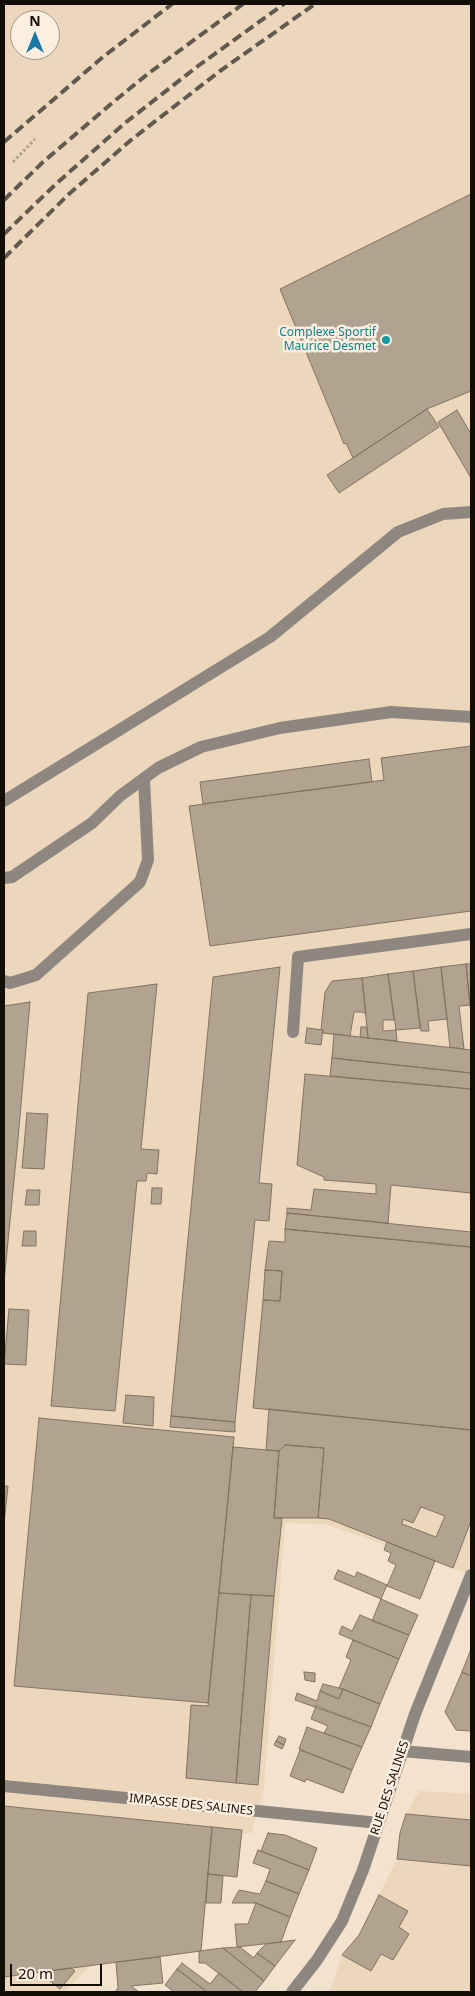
<!DOCTYPE html>
<style>
body{margin:0}
#map{position:relative;width:475px;height:1996px;overflow:hidden;background:#f2e2ce;font-family:"Noto Sans",sans-serif}
canvas{display:block}
.frame{position:absolute;inset:0;border:5px solid #130e08;pointer-events:none}
.north{position:absolute;left:10px;top:10px;width:50px;height:50px;box-sizing:border-box;background:#fdefe0;border:1px solid #9f958a;border-radius:50%;rotate:0deg;font-size:14px;font-weight:700;line-height:20px;text-align:center;color:#130e08}
.north::after{content:'';display:block;margin:auto;width:18px;height:22px;background:#1877a4;clip-path:polygon(50% 0,100% 100%,50% 72%,0 100%)}
.scale{position:absolute;left:10px;top:1964px;width:92px;height:22px;box-sizing:border-box;border:2px solid #130e08;border-top:0;padding-left:6px;font-size:15px;line-height:18px;white-space:nowrap;color:#130e08;-webkit-text-stroke:4px #fdefe0;paint-order:stroke}
</style>
<div id="map">
<canvas width="475" height="1996"></canvas>
<div class="frame"></div>
<div class="north">N</div>
<div class="scale">20 m</div>
</div>
<script>
const context = document.querySelector('canvas').getContext('2d');
context.lineJoin = 'round';
function fill(path, color) { context.fillStyle = color; context.fill(path, 'evenodd'); }
const toPath = rows => new Path2D(rows.map(r => 'M' + r).join(''));
function trace(path, color, width, dash) { context.strokeStyle = color; context.lineWidth = width; context.lineCap = dash ? 'butt' : 'round'; context.setLineDash(dash || []); context.stroke(path); }
function write(font, color, halo, rows, align = 'center') {
  context.font = font + ' "Noto Sans",sans-serif'; context.lineWidth = 5; context.setLineDash([]); context.textBaseline = 'middle'; context.strokeStyle = halo; context.fillStyle = color; for (const [text, x, y, turn = 0] of rows) {
    context.save(); context.translate(x, y); context.rotate((+turn || 0) * Math.PI / 180); context.textAlign = isNaN(turn) ? turn : align; if (halo) context.strokeText(text, 0, 0); context.fillText(text, 0, 0); context.restore();
  }
}
fill(toPath([
 [4,4,471,4,471,1560,466,1573,325,1524,285,1523,264,1787,252,1833,205,1834,97,1959,65,1992,4,1992],
 [20,20,50,20,50,50,20,50],
 [419,1791,471,1794,471,1992,330,1992,342,1955,359,1935,397,1859,402,1825,406,1814]
]), '#ecd6bc');
const building = toPath([
 [471,194,471,391,427,409,353,458,346,443,344,444,280,289,471,194],
 [427,409,439,427,339,493,327,475,427,409],
 [457,410,471,434,471,478,438,422,457,410],
 [471,746,471,911,210,946,189,806,384,780,381,758,471,746],
 [369,759,372,782,203,804,200,782,369,759],
 [466,964,470,1005,459,1006,464,1049,450,1047,441,967,466,964],
 [466,964,471,964,471,1012,470,1005,466,964],
 [280,967,259,1183,272,1184,269,1221,255,1220,235,1422,171,1416,213,977,280,967],
 [441,967,447,1019,428,1021,429,1031,421,1031,413,971,441,967],
 [413,971,420,1028,396,1030,388,974,413,971],
 [388,974,394,1020,383,1020,383,1031,396,1030,397,1041,368,1038,362,978,388,974],
 [362,978,366,1014,362,1012,354,1012,350,1036,323,1033,323,1030,321,1030,325,992,332,981,362,978],
 [157,984,141,1149,159,1150,157,1174,147,1173,146,1181,137,1181,115,1411,51,1406,88,993,157,984],
 [30,1002,17,1150,4,1282,4,1006,30,1002],
 [361,1027,367,1027,368,1038,360,1037,361,1027],
 [307,1028,323,1030,321,1045,305,1043,307,1028],
 [334,1034,471,1050,471,1073,332,1058,334,1034],
 [332,1058,471,1073,471,1089,330,1076,332,1058],
 [305,1074,471,1089,471,1193,391,1185,388,1223,287,1213,287,1208,311,1210,314,1189,376,1194,376,1184,324,1180,324,1177,297,1165,305,1074],
 [27,1113,48,1114,44,1169,22,1168,27,1113],
 [152,1188,162,1188,161,1204,151,1204,152,1188],
 [27,1190,40,1190,39,1205,25,1205,27,1190],
 [287,1213,471,1232,471,1247,285,1229,287,1213],
 [285,1229,471,1247,471,1430,253,1408,263,1300,280,1301,282,1271,265,1270,269,1241,285,1242,285,1229],
 [24,1231,36,1231,36,1246,22,1246,24,1231],
 [265,1270,282,1271,280,1301,263,1300,265,1270],
 [9,1309,29,1310,26,1365,4,1364,9,1309],
 [126,1395,154,1397,153,1426,123,1423,126,1395],
 [269,1409,471,1430,471,1521,453,1568,329,1519,318,1518,324,1448,285,1445,279,1451,266,1450,269,1409],
 [421,1507,445,1516,436,1537,402,1524,403,1519,413,1523,421,1507],
 [171,1416,235,1422,235,1432,170,1427,171,1416],
 [39,1418,234,1437,208,1703,14,1686,39,1418],
 [285,1445,324,1448,318,1518,274,1518,279,1451,285,1445],
 [233,1447,279,1451,274,1518,282,1518,274,1596,219,1593,233,1447],
 [4,1486,8,1486,4,1524,4,1486],
 [387,1542,435,1561,420,1599,387,1586,396,1565,388,1561,391,1553,384,1550,387,1542],
 [338,1570,355,1577,357,1572,387,1585,381,1599,334,1579,338,1570],
 [219,1593,251,1595,236,1783,186,1778,191,1705,208,1706,219,1593],
 [251,1595,274,1596,258,1785,236,1783,251,1595],
 [381,1599,418,1615,409,1635,372,1621,381,1599],
 [360,1615,409,1635,399,1659,339,1634,342,1626,352,1631,360,1615],
 [353,1640,399,1659,380,1704,339,1688,351,1660,346,1657,353,1640],
 [471,1649,471,1676,462,1672,471,1649],
 [304,1672,315,1673,315,1682,305,1680,304,1672],
 [462,1672,471,1676,471,1731,456,1730,445,1712,462,1672],
 [323,1684,343,1689,339,1699,320,1691,323,1684],
 [343,1689,380,1704,371,1727,295,1700,297,1693,317,1701,320,1691,339,1699,343,1689],
 [316,1706,371,1727,362,1747,324,1733,328,1726,311,1719,316,1706],
 [307,1727,362,1747,352,1770,299,1749,307,1727],
 [279,1736,286,1739,284,1745,276,1741,279,1736],
 [276,1741,284,1745,282,1749,274,1745,276,1741],
 [300,1750,352,1770,343,1793,306,1779,305,1782,290,1776,300,1750],
 [4,1806,212,1827,201,1951,4,1977,4,1806],
 [406,1814,471,1820,471,1866,397,1859,400,1833,406,1814],
 [212,1827,242,1830,237,1877,208,1874,212,1827],
 [268,1833,285,1835,317,1848,309,1870,261,1851,268,1833],
 [258,1850,309,1870,299,1894,266,1881,270,1869,253,1863,258,1850],
 [208,1874,223,1876,221,1903,206,1903,208,1874],
 [266,1881,299,1894,290,1917,256,1903,232,1903,239,1890,260,1894,266,1881],
 [379,1895,408,1911,399,1927,409,1934,393,1960,381,1954,371,1971,342,1955,359,1935,379,1895],
 [256,1903,290,1917,281,1942,237,1947,235,1924,248,1924,256,1903],
 [295,1940,275,1966,257,1953,266,1944,295,1940],
 [240,1947,254,1958,257,1953,275,1966,264,1981,223,1948,240,1947],
 [223,1948,264,1981,255,1992,243,1992,205,1963,199,1963,199,1951,223,1948],
 [160,1957,163,1983,131,1986,139,1992,115,1992,118,1988,116,1962,160,1957],
 [182,1963,210,1984,219,1973,243,1992,207,1992,177,1969,182,1963],
 [71,1968,75,1971,60,1989,39,1972,71,1968],
 [177,1969,207,1992,174,1992,165,1985,177,1969]
]);
fill(building, '#b2a290');
trace(building, '#837462', 1);
trace(toPath([
 [13,162,35,139]
]), '#aa9e8e', 3, [2.5, 2.5]);
trace(toPath([
 [4,801,270,637,398,532,443,514,471,512],
 [4,878,12,877,92,823,120,796,158,768,201,747,280,728,391,712,471,717],
 [4,981,10,983,36,975,140,882,148,860,144,779]
]), '#8e877f', 12);
trace(toPath([
 [293,1032,298,957,471,934],
 [402,1751,471,1757],
 [4,1786,379,1823],
 [292,1992,317,1960,342,1921,363,1870,415,1714,471,1575]
]), '#8e877f', 12);
trace(toPath([
 [4,142,103,57,172,4],
 [4,200,43,162,112,103,149,73,243,4],
 [4,234,57,183,125,123,198,66,284,4],
 [4,258,69,194,131,140,220,71,315,4]
]), '#62594e', 4, [10, 5]);
for (const [x, y, r, color] of [
 [386,340,5,"#0f9aa8"]
]) { const dot = new Path2D(); dot.arc(x, y, r, 0, 2 * Math.PI); context.fillStyle = color; context.fill(dot); trace(dot, '#fdefe0', 2); }
write('12px', '#0d838f', '#fdefe0', [
 ["Complexe Sportif",376,333],
 ["Maurice Desmet",376,347]
], 'right');
write('12px', '#130e08', '#fdefe0', [
 ["RUE DES SALINES",390,1788,-72],
 ["IMPASSE DES SALINES",191,1805,6]
]);
</script>
